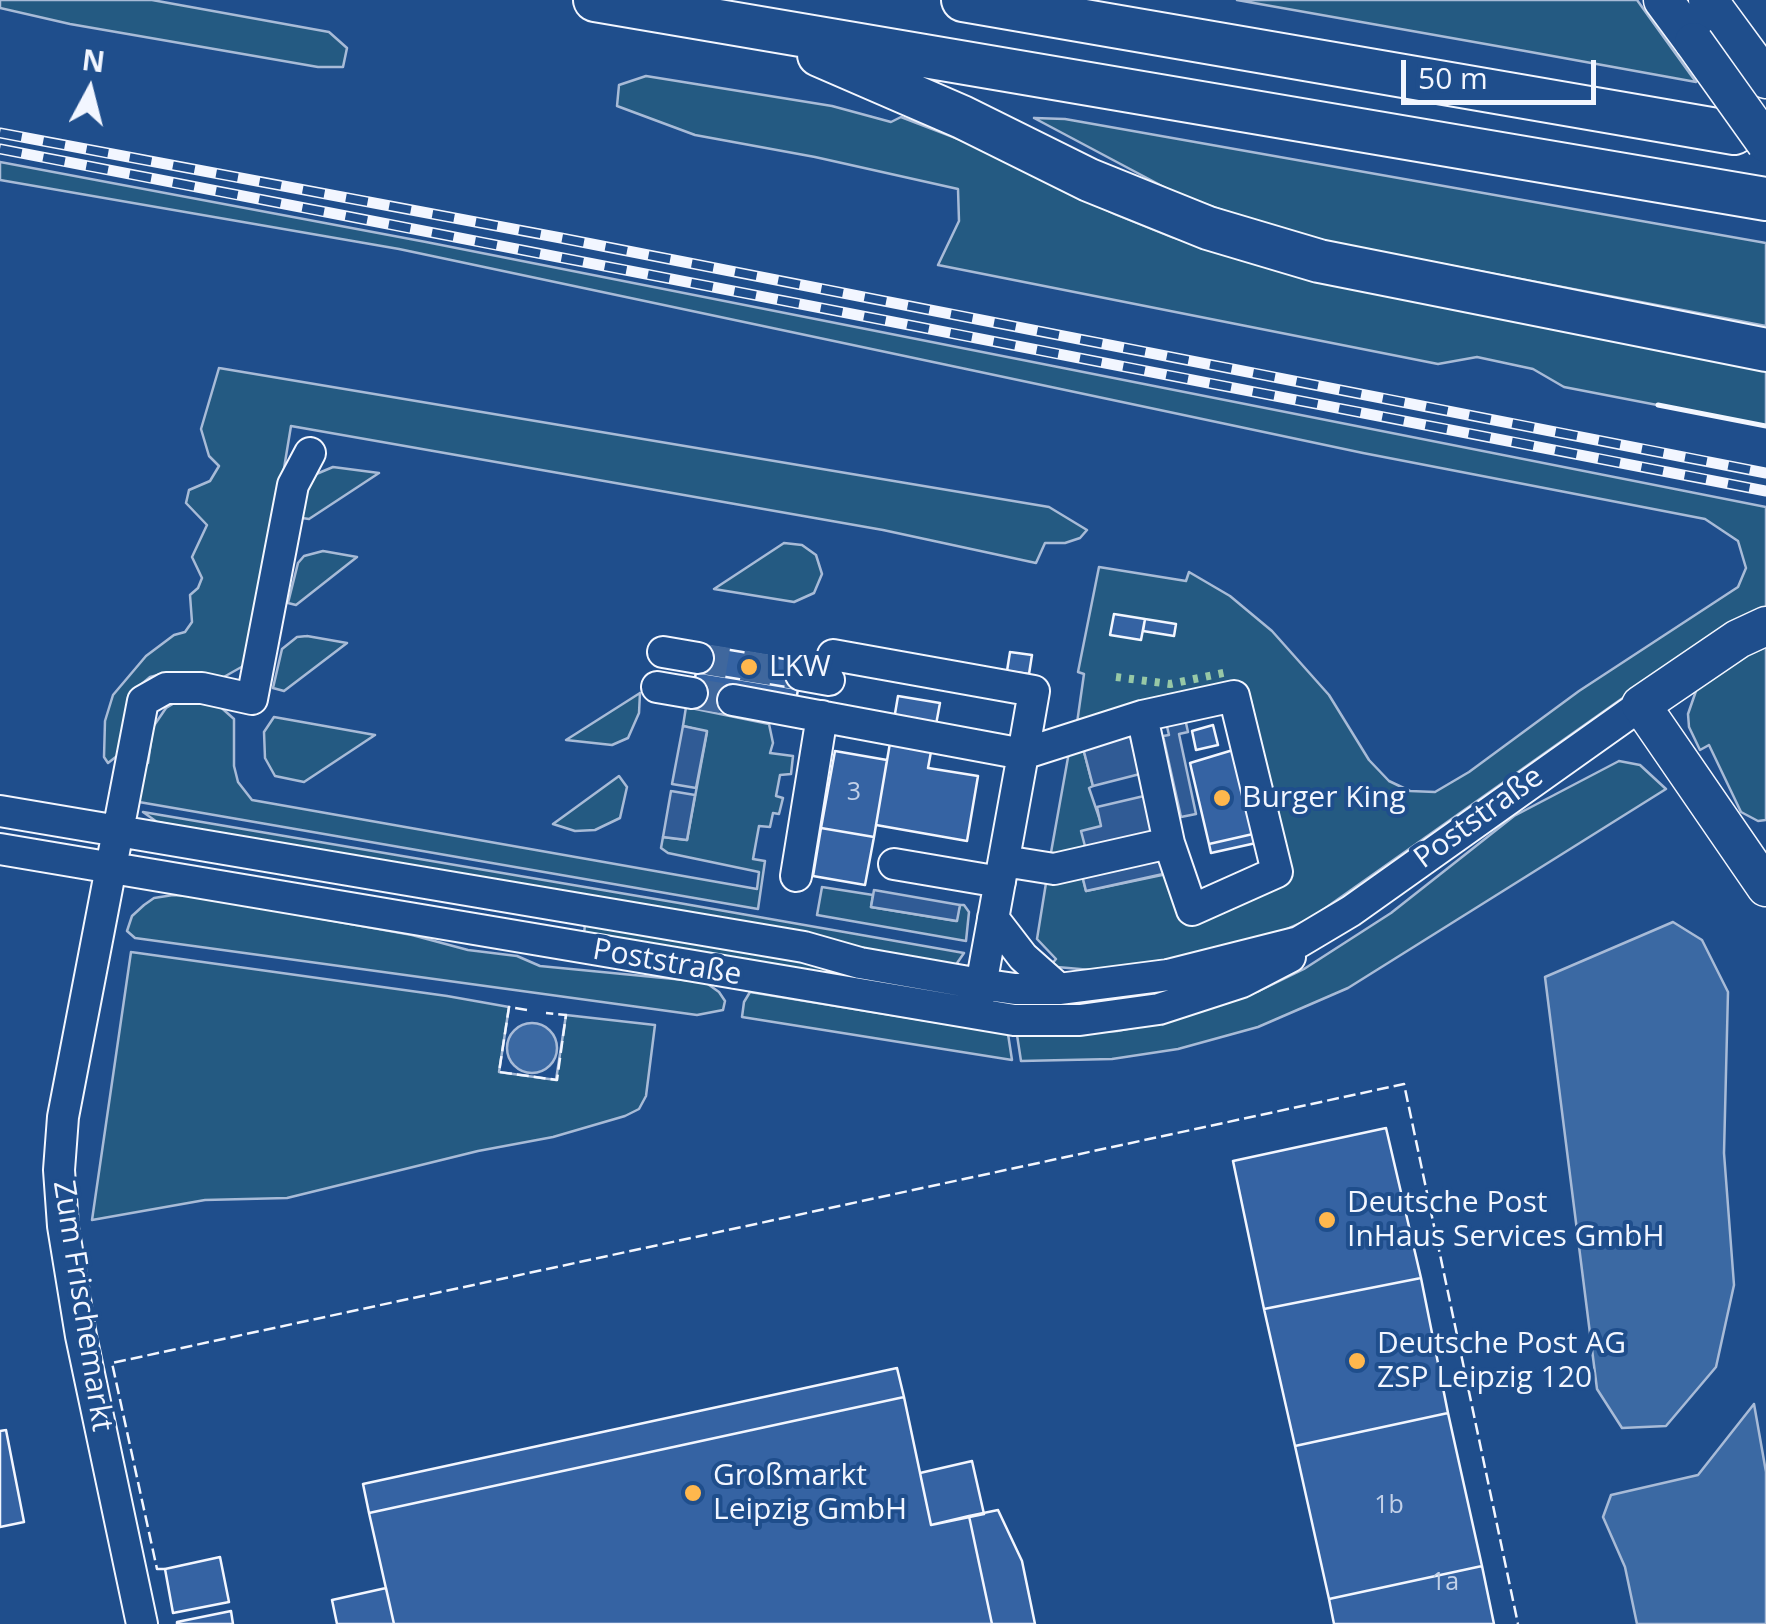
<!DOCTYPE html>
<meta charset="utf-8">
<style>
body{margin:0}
#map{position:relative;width:1766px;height:1624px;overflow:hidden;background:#1f4e8c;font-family:"Open Sans",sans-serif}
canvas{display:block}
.north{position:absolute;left:40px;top:40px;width:100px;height:100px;-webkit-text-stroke:8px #1f4e8c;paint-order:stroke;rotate:7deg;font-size:28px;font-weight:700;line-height:40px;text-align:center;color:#f2f6ff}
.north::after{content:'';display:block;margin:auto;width:35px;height:45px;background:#f2f6ff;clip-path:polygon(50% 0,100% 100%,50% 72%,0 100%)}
.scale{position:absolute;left:1401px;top:60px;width:195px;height:45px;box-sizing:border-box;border:5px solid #f2f6ff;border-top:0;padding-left:12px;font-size:30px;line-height:35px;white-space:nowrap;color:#f2f6ff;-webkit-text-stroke:8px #1f4e8c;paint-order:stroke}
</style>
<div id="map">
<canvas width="1766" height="1624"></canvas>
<div class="north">N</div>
<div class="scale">50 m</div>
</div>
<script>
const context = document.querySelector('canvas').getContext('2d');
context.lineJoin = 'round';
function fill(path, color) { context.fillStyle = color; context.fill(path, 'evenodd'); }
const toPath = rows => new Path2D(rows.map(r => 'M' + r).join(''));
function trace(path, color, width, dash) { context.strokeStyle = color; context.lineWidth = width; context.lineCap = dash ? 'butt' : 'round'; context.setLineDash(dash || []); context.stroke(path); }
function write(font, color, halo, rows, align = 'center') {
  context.font = font + ' "Open Sans",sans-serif'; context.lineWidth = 8; context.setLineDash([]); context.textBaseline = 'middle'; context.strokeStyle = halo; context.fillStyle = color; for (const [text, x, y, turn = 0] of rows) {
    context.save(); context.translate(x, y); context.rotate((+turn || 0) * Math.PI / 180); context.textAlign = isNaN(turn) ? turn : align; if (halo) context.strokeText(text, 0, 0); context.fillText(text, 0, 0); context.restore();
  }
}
const green = toPath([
 [0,0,152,0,329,32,347,48,343,67,318,67,70,24,0,8,0,0],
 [1237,0,1637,0,1696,82,1525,51,1237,0],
 [646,76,832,106,891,122,901,117,966,142,1115,214,1172,237,1237,257,1766,367,1766,426,1564,387,1533,369,1477,357,1438,364,938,265,959,221,958,189,815,157,695,135,617,106,619,85,646,76],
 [1034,118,1065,119,1766,243,1766,326,1338,244,1261,224,1177,194,1034,118],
 [0,162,426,242,1766,507,1766,607,1719,630,1310,919,1246,947,1127,966,1091,970,1057,967,1051,965,1056,959,1037,939,1046,883,1082,875,1086,891,1162,875,1159,857,1176,899,1291,872,1251,701,1243,688,1077,723,1084,674,1078,672,1099,567,1186,581,1189,572,1230,596,1272,631,1329,695,1369,760,1389,781,1410,791,1435,792,1469,772,1579,691,1738,587,1746,568,1738,541,1705,519,1363,453,399,249,0,180,0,162],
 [219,368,1049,507,1087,530,1080,538,1065,543,1045,543,1036,563,883,530,291,426,257,632,245,665,222,678,166,673,150,677,137,688,117,756,108,763,104,757,105,721,113,695,146,656,174,635,185,632,192,622,190,595,198,588,202,578,192,557,207,525,186,503,189,490,210,481,219,466,209,456,201,429,219,368],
 [333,467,379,473,309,519,302,518,305,494,314,475,333,467],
 [784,543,802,545,816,555,822,574,814,593,794,602,714,589,784,543],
 [323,551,357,557,296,605,288,603,298,563,304,556,323,551],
 [307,636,347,643,284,691,273,688,282,649,297,637,307,636],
 [1766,647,1766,820,1758,821,1741,812,1709,745,1700,750,1689,727,1688,714,1697,688,1738,659,1766,647],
 [640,693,639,713,628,738,612,745,566,740,640,693],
 [176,702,216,703,234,719,234,766,238,782,252,800,757,889,759,872,668,853,661,848,663,837,687,840,707,732,683,726,686,707,769,724,773,743,770,753,793,756,791,774,780,775,776,796,783,798,779,814,773,813,770,827,759,826,753,859,765,861,758,909,139,802,140,763,148,763,153,727,166,708,176,702],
 [274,717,375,735,304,782,275,776,265,758,264,732,274,717],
 [1083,748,1093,786,1089,788,1102,826,1086,850,1050,858,1069,752,1083,748],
 [1619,761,1640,765,1666,789,1348,988,1258,1027,1178,1049,1112,1059,1021,1061,1017,1035,1117,1031,1168,1021,1259,991,1304,969,1391,913,1514,816,1619,761],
 [619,776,627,787,620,818,595,830,575,831,553,824,619,776],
 [143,812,679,903,964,953,953,969,157,822,143,812],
 [822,887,873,895,871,907,956,921,960,905,964,905,969,912,966,941,817,915,822,887],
 [173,895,194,896,412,935,468,950,517,956,540,966,705,982,719,992,725,1001,723,1010,697,1015,135,938,127,931,132,916,144,905,154,898,173,895],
 [585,924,835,967,835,971,817,973,584,934,585,924],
 [131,952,447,996,509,1007,499,1072,556,1080,566,1015,655,1025,646,1096,639,1109,625,1116,553,1137,478,1151,287,1198,205,1200,92,1220,131,952],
 [750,992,1008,1034,1012,1060,742,1017,744,1002,750,992]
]);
fill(green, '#245a82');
trace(green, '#a8bbd7', 2.5);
const parking = toPath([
 [1184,714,1188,732,1179,734,1196,814,1181,817,1163,736,1169,735,1165,718,1184,714],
 [683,726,707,731,696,788,672,784,683,726],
 [1130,736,1140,774,1093,786,1083,748,1130,736],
 [671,791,695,795,687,840,663,837,671,791],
 [1144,796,1153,834,1086,850,1081,831,1101,826,1097,807,1144,796],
 [1159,857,1163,874,1086,891,1082,875,1159,857],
 [874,890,960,905,957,921,871,907,874,890]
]);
fill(parking, '#305b95');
trace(parking, '#a8bbd7', 2.5);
const water = toPath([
 [1673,922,1702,940,1728,992,1724,1153,1734,1285,1716,1367,1666,1426,1622,1428,1597,1389,1545,977,1673,922],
 '507 1048a25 25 0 1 1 50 0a25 25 0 1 1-50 0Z',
 [1754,1404,1766,1472,1766,1624,1637,1624,1625,1567,1603,1517,1611,1495,1698,1475,1754,1404]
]);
fill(water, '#3b69a3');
trace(water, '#a8bbd7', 2.5);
const building = toPath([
 [1114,614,1145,619,1141,640,1110,635,1114,614],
 [1145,619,1176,624,1174,636,1143,631,1145,619],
 [700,645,803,662,798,689,696,672,700,645],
 [1010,652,1032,655,1029,674,1007,671,1010,652],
 [696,672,798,689,796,702,732,709,691,702,696,672],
 [898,696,940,703,928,768,978,776,967,841,876,825,898,696],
 [1213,725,1218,745,1196,750,1192,731,1213,725],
 [1233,750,1253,834,1209,844,1190,763,1233,750],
 [835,751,887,760,874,837,821,828,835,751],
 [821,828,874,837,865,885,813,876,821,828],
 [1253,834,1256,843,1211,853,1209,844,1253,834],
 [1386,1128,1421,1278,1264,1309,1233,1161,1386,1128],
 [1421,1278,1448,1413,1295,1446,1264,1309,1421,1278],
 [897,1368,904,1397,369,1513,363,1484,897,1368],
 [904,1397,931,1525,969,1516,992,1624,394,1624,369,1513,904,1397],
 [1448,1413,1482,1566,1329,1599,1295,1446,1448,1413],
 [6,1430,24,1522,0,1527,0,1431,6,1430],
 [972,1461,984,1514,931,1525,920,1473,972,1461],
 [998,1510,1022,1561,1035,1624,992,1624,969,1516,998,1510],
 [220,1557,229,1602,173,1613,165,1569,220,1557],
 [1482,1566,1494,1624,1334,1624,1329,1599,1482,1566],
 [386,1588,394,1624,337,1624,332,1600,386,1588],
 [231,1611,233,1624,177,1624,177,1622,231,1611]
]);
fill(building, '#3563a3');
trace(building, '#f2f6ff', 2.5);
trace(toPath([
 [698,658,801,675],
 [692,693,733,700]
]), '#3f679d', 30, [30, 15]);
const minor = toPath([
 [663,652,698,658],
 [833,655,1034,691,1023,754,1142,716,1234,696,1277,872,1192,910,1169,843],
 [801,675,829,680],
 [657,687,692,693],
 [733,700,1023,754,978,1002],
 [0,811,804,947,860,963,980,984,1015,989,1059,989,1168,975,1299,942,1351,911,1641,705],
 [0,849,1014,1020,1080,1020,1159,1009,1242,982,1290,957],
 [1004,861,1054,869,1169,843,1142,716],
 [894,864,1000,882],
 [796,876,822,716],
 [993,918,1023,957,1059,989],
 [142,1624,81,1336,63,1226,59,1170,63,1117,143,701,166,688,202,688,252,699,293,485,310,453]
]);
const major = toPath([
 [1663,0,1694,42],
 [1708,0,1766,79],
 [1766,626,1738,639,1641,705,1766,887]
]);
const highway = toPath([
 [595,0,1766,199],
 [963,0,1734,133],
 [819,55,962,117,1089,180,1208,228,1319,261,1766,350]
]);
trace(minor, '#f2f6ff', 34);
trace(major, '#f2f6ff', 41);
trace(highway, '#f2f6ff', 46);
trace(minor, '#1f4e8c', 30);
trace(major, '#1f4e8c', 38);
trace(highway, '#1f4e8c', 42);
const rail = toPath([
 [0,133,561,238,1766,473],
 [0,149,1766,491]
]);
trace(rail, '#f2f6ff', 11);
trace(rail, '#1f4e8c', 8, [22]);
const majorBridge = toPath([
 [1694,42,1766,143]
]);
trace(majorBridge, '#f2f6ff', 41, []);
trace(majorBridge, '#1f4e8c', 38);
trace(toPath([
 [1116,677,1170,684,1228,672]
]), '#97c8a6', 8, [5, 8]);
trace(toPath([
 [527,1010,509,1007,499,1072,557,1080,566,1015,546,1013],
 [165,1569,157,1569,112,1363,1404,1084,1518,1624]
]), '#f2f6ff', 2.5, [12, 5]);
trace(toPath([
 [1658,405,1766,426]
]), '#f2f6ff', 5);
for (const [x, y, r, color] of [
 [749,667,10,"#ffb74d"],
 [1222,798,10,"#ffb74d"],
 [1327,1220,10,"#ffb74d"],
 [1357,1361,10,"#ffb74d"],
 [693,1493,10,"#ffb74d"]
]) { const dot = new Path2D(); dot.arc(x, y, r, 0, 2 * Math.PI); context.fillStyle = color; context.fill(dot); trace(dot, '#1f4e8c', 4); }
write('25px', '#c3d1e8', null, [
 ["3",854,793],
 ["1b",1389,1506],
 ["1a",1445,1583]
]);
write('30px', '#f2f6ff', '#1f4e8c', [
 ["LKW",769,667],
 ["Burger King",1242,798],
 ["Deutsche Post",1347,1203],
 ["InHaus Services GmbH",1347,1237],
 ["Deutsche Post AG",1377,1344],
 ["ZSP Leipzig 120",1377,1378],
 ["Großmarkt",713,1476],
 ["Leipzig GmbH",713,1510]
], 'left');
write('30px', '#f2f6ff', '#1f4e8c', [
 ["Poststraße",1479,818,-36],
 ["Poststraße",667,963,10],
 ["Zum Frischemarkt",82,1306,81]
]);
</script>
